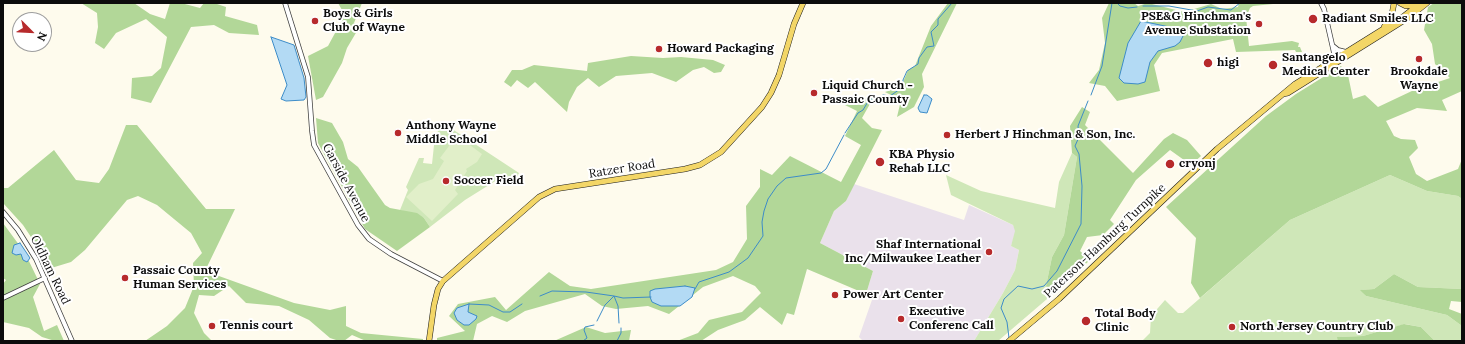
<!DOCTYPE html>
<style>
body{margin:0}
#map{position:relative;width:1465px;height:344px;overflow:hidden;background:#fefbed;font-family:Lora,serif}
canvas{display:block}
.frame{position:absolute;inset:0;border:4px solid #0c0c0c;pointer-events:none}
.north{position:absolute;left:12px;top:12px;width:40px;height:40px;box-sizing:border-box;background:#fff;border:1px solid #9e9e9e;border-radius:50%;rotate:114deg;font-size:11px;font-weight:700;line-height:16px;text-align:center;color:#0c0c0c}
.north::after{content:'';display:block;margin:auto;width:14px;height:18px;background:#b72a2c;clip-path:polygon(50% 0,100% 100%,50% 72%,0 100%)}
</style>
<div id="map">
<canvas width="1465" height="344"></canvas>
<div class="frame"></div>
<div class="north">N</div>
</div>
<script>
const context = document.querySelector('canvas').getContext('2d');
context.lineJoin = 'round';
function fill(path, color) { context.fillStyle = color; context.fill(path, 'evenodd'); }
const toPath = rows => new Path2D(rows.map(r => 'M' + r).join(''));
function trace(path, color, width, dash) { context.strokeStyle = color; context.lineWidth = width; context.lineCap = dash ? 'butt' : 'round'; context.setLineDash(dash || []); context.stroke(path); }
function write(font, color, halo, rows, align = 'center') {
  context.font = font + ' Lora,serif'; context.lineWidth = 4; context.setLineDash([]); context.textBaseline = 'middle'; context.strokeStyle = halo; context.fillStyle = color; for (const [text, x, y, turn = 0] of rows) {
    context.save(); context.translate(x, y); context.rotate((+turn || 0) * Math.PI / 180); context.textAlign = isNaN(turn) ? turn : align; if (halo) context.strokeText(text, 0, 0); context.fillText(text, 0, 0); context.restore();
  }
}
fill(toPath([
 [854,184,964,220,969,205,1013,225,1016,231,1011,246,1019,250,1015,270,1003,293,974,341,863,341,859,337,873,297,866,294,873,271,820,243,834,211,846,201]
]), '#eae1eb');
fill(toPath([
 [443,123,519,173,515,182,507,178,497,180,465,200,430,227,424,218,400,210,408,190,406,187,419,158,424,158,423,163,432,164,435,136],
 [1072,153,1077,157,1064,235,1052,257,1046,286,1054,293,998,341,974,341,1003,293,1015,270,1019,250,1011,246,1015,231,1013,225,951,195,946,175,981,191,1055,208,1059,182],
 [1390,175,1427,191,1458,196,1462,199,1462,289,1418,287,1394,274,1374,289,1361,290,1366,296,1447,315,1462,326,1462,341,1435,341,1421,327,1405,324,1363,336,1338,337,1338,341,1142,341,1150,333,1151,316,1165,300,1178,313,1183,313,1290,220]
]), '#cfe7b8');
fill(toPath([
 [81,3,134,3,150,14,165,19,170,3,181,3,200,8,204,3,214,3,226,7,225,16,257,25,259,35,229,33,214,25,191,27,151,103,131,98,132,78,152,76,161,68,167,37,146,19,116,33,104,49,95,43,98,27,97,13],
 [338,3,362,3,354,23,360,26,347,48,342,63,323,97,316,100,308,56,328,46,341,22,342,10],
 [948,3,957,3,922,74,924,87,914,107,897,117,901,100,885,92,901,87,908,70,915,66,931,26],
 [1109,3,1134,3,1138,6,1148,3,1184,12,1211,4,1222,9,1238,7,1239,3,1283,3,1253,6,1250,8,1246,17,1249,46,1292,41,1299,43,1298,47,1300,47,1302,52,1296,52,1295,50,1236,52,1233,39,1162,53,1154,65,1160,91,1117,101,1105,86,1089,83,1099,70,1105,43,1102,18],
 [1434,3,1462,3,1462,91,1442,100,1447,111,1417,108,1386,121,1394,136,1401,139,1415,140,1418,148,1409,157,1416,174,1427,181,1458,169,1462,159,1462,199,1458,196,1427,191,1390,175,1290,220,1200,298,1191,283,1196,238,1166,207,1266,116,1296,94,1341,66,1348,75,1353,99,1365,95,1378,107,1414,90,1450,78,1435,64,1432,44,1424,30,1428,7],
 [631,56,663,58,681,57,713,60,725,65,721,72,714,73,704,67,693,70,676,82,652,73,616,76,599,87,588,78,577,87,569,102,567,112,535,82,528,88,517,80,511,87,504,82,512,70,522,70,534,65,587,71,588,63],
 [875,95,862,118,872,128,882,130,846,201,834,211,820,243,873,271,866,294,807,269,794,315,787,313,782,325,760,307,745,320,718,330,701,341,677,341,698,333,709,320,742,312,761,293,755,286,733,276,703,287,669,314,648,306,616,309,602,306,585,294,525,311,507,322,492,316,477,324,473,341,437,341,437,338,465,331,449,316,458,304,495,297,506,310,549,272,570,286,591,289,716,270,733,262,747,239,746,206,760,187,760,169,772,175,790,156,841,182,861,145,845,136,857,111,841,103,844,97,861,100],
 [1082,107,1090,112,1085,125,1133,173,1164,139,1173,133,1187,140,1201,156,1191,165,1170,150,1136,180,1110,220,1114,224,1103,235,1087,237,1080,251,1090,260,1054,293,1046,286,1052,257,1064,235,1077,157,1072,153,1070,126],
 [316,118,332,123,343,142,348,159,358,167,385,205,390,208,417,213,424,218,430,227,397,251,365,229,318,143],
 [126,125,137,125,206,209,235,209,205,271,294,303,330,310,346,306,346,326,361,333,423,339,423,341,366,341,352,335,344,341,339,341,330,338,309,320,279,306,246,303,229,286,214,296,199,295,194,313,204,333,212,341,145,341,167,326,185,308,194,286,193,263,202,253,191,233,157,205,138,196,127,200,85,250,71,262,48,269,37,246,23,225,3,203,3,188,8,188,54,150,76,180,99,183,109,169],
 [3,223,25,253,40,284,33,297,44,331,57,325,64,341,55,341,42,337,29,328,3,322,3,284,6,280,3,278],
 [1394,274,1418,287,1462,289,1462,302,1451,301,1449,309,1462,314,1462,326,1447,315,1366,296,1360,290,1374,289],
 [1404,324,1421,327,1435,341,1338,341,1337,337,1363,336],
 [586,327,605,333,631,330,629,341,554,341]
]), '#b2d798');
fill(toPath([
 [459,137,482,154,477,162,466,169,467,171,455,190,458,194,432,221,406,197,419,184,433,179,444,161,440,158,455,138]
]), '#e1efc9');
const water = toPath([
 [1141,21,1179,29,1184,34,1180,42,1175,46,1158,51,1150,62,1145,82,1138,84,1124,83,1119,78,1128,43,1141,21],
 [271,37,294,45,304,78,306,97,304,100,286,101,281,99,287,85,271,37],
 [924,95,927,95,932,99,927,113,920,112,918,108,924,95],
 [20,243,30,258,27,262,23,260,21,254,16,255,12,253,14,245,20,243],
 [685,286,695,288,692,297,680,306,661,306,652,302,650,297,650,291,655,289,685,286],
 [469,304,468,312,477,316,476,319,469,325,464,325,457,320,454,313,457,308,469,304]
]);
fill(water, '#b3daf4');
trace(water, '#3d8cc8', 1);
trace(toPath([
 [1117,3,1120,6,1128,8,1137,7],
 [1372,3,1373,3],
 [1143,6,1169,6,1197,11,1208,7,1231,10,1240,3],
 [883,95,890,96,903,87,903,80,907,71,918,64,919,58,927,47,934,46,931,32,938,25,938,19,952,3],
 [1091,95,1102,66,1112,3],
 [845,133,858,113,863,110,869,100,877,97],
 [695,289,699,282,729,272,748,258,763,236,762,222,764,211,768,199,777,186,786,178,821,173,826,169,844,135],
 [540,296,552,291,586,292,614,296,618,306,619,323],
 [469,304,489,305,503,312,510,312,522,304],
 [597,321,605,305,614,296,623,298,651,297],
 [1009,338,1007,322,1001,308,1004,299,1018,286,1032,289,1044,286,1057,271,1081,224,1082,186,1079,154,1075,146,1079,137,1078,126,1088,101],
 [583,341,587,338,584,330,585,327,594,325],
 [617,341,621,333,621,328]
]), '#3d8cc8', 1);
const tertiary = toPath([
 [285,3,308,77,312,131,314,145,358,225,369,239,391,254,443,281],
 [1321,3,1324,9,1334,53,1338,59],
 [1333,46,1338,50,1346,52],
 [3,212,18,230,36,259,72,341],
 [3,298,45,278]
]);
const primary = toPath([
 [1400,3,1406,6,1417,5],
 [1384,27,1392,14,1394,3],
 [1283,94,1295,84,1404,16,1421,3],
 [429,341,434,305,438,289,443,281,539,197,555,189,685,169,700,165,721,152,762,107,771,93,779,75,794,24,803,3],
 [1009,341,1059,299,1217,149,1283,94,1288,93,1408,18,1427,3]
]);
trace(tertiary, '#3f3f3f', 5.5);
trace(primary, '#1d1d1d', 6);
trace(tertiary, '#fff', 4);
trace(primary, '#f3d667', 5);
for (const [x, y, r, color] of [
 [1313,19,5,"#b72a2c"],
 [315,21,4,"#b72a2c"],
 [1259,24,4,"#b72a2c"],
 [659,49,4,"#b72a2c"],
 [1419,59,4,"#b72a2c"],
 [1208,63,5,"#b72a2c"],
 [1273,65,5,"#b72a2c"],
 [814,93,4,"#b72a2c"],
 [398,133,4,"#b72a2c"],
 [947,135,4,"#b72a2c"],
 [880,162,5,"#b72a2c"],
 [1170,164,5,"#b72a2c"],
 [446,181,4,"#b72a2c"],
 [989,252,4,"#b72a2c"],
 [125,278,4,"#b72a2c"],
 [835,295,4,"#b72a2c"],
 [901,319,4,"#b72a2c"],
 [1086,321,5,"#b72a2c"],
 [212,326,4,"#b72a2c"],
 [1232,327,4,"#b72a2c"]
]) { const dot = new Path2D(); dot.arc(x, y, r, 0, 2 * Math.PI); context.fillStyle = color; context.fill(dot); trace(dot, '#fff', 1.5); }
write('bold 12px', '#0c0c0c', '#fff', [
 ["Boys & Girls",323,14],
 ["Club of Wayne",323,28],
 ["PSE&G Hinchman's",1251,17,"right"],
 ["Avenue Substation",1251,31,"right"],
 ["Radiant Smiles LLC",1322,19],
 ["Howard Packaging",667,49],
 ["Santangelo",1282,58],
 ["Medical Center",1282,72],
 ["higi",1217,63],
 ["Brookdale",1419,72,"center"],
 ["Wayne",1419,86,"center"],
 ["Liquid Church -",822,86],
 ["Passaic County",822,100],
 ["Anthony Wayne",406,126],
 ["Middle School",406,140],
 ["Herbert J Hinchman & Son, Inc.",955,135],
 ["KBA Physio",889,155],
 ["Rehab LLC",889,169],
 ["cryonj",1179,164],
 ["Soccer Field",454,181],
 ["Shaf International",981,245,"right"],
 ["Inc/Milwaukee Leather",981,259,"right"],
 ["Passaic County",133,271],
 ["Human Services",133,285],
 ["Power Art Center",843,295],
 ["Executive",909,312],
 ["Conferenc Call",909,326],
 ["Total Body",1095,314],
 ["Clinic",1095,328],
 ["Tennis court",220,326],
 ["North Jersey Country Club",1240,327]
], 'left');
write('12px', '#0c0c0c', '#fff', [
 ["Ratzer Road",622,169,-9],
 ["Garside Avenue",346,183,62],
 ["Paterson-Hamburg Turnpike",1105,241,-43],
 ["Oldham Road",50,270,64]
]);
</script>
